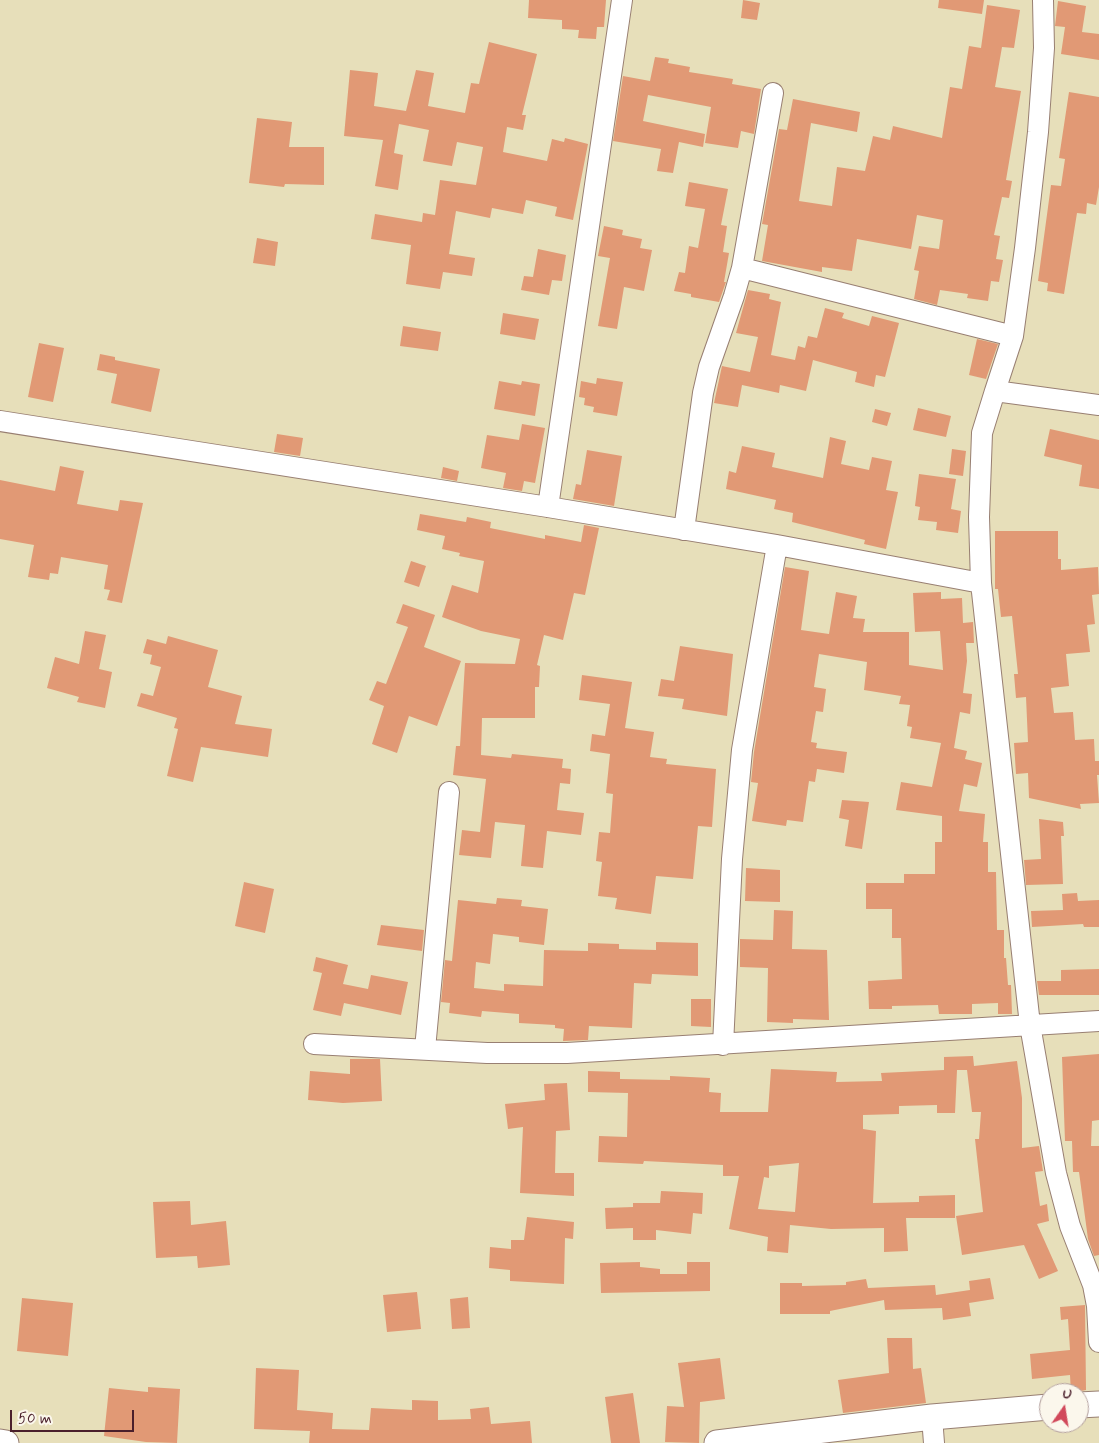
<!DOCTYPE html>
<style>
body{margin:0}
#map{position:relative;width:1099px;height:1443px;overflow:hidden;background:#e7dfba;font-family:Mynerve,sans-serif}
canvas{display:block}
.north{position:absolute;left:1039px;top:1383px;width:50px;height:50px;box-sizing:border-box;background:#fbf7ec;border:1px solid #b4a19f;border-radius:50%;rotate:13deg;font-size:14px;font-weight:700;line-height:20px;text-align:center;color:#4a1f2b}
.north::after{content:'';display:block;margin:auto;width:18px;height:22px;background:#d1495b;clip-path:polygon(50% 0,100% 100%,50% 72%,0 100%)}
.scale{position:absolute;left:10px;top:1410px;width:124px;height:22px;box-sizing:border-box;border:2px solid #4a1f2b;border-top:0;padding-left:6px;font-size:15px;line-height:18px;white-space:nowrap;color:#4a1f2b;-webkit-text-stroke:4px #fbf7ec;paint-order:stroke}
</style>
<div id="map">
<canvas width="1099" height="1443"></canvas>
<div class="north">U</div>
<div class="scale">50 m</div>
</div>
<script>
const context = document.querySelector('canvas').getContext('2d');
context.lineJoin = 'round';
function fill(path, color) { context.fillStyle = color; context.fill(path, 'evenodd'); }
const toPath = rows => new Path2D(rows.map(r => 'M' + r).join(''));
function trace(path, color, width, dash) { context.strokeStyle = color; context.lineWidth = width; context.lineCap = dash ? 'butt' : 'round'; context.setLineDash(dash || []); context.stroke(path); }
fill(toPath([
 [529,0,606,0,604,27,597,27,596,39,578,38,579,30,562,29,562,20,528,18],
 [743,0,760,3,757,20,741,18],
 [939,0,984,0,982,14,938,8],
 [1058,1,1086,6,1082,32,1099,34,1099,60,1061,54,1065,27,1055,26],
 [987,5,1020,10,1014,48,1002,47,995,87,1021,91,1006,180,1012,181,1009,198,1002,197,994,235,1000,236,996,259,1003,260,999,282,991,281,988,301,967,298,968,294,940,290,937,305,914,299,919,271,914,270,919,246,939,249,943,220,917,215,911,249,857,239,852,271,822,267,822,272,762,261,768,225,762,224,779,129,787,130,793,99,860,112,857,132,811,123,799,201,832,206,837,167,865,171,873,136,890,140,893,126,942,138,950,87,962,89,969,46,981,48],
 [489,42,537,54,522,115,526,115,523,130,507,127,503,152,547,161,552,139,564,142,565,138,588,144,573,220,555,216,557,207,526,200,523,214,492,208,490,218,456,211,449,254,475,258,472,276,443,272,440,289,406,284,411,245,371,239,375,214,422,222,423,213,435,215,440,180,476,185,483,147,457,142,452,166,423,161,429,130,399,124,394,153,403,155,398,190,375,186,383,140,344,136,350,70,378,73,374,106,406,111,416,70,434,73,428,106,465,113,471,83,479,84],
 [655,57,669,59,668,63,690,67,689,72,733,79,732,84,761,89,754,134,741,131,738,148,705,143,711,107,648,95,643,121,705,134,703,147,679,142,673,173,657,171,661,149,613,141,623,76,650,81],
 [1069,92,1099,97,1099,187,1096,205,1087,203,1086,214,1077,213,1064,294,1047,291,1048,283,1038,281,1051,185,1061,186,1065,159,1059,158],
 [257,118,292,122,289,147,324,147,324,185,285,184,284,187,249,183],
 [689,182,728,189,721,225,727,226,723,252,729,253,724,282,726,282,719,302,691,297,691,294,674,291,679,272,685,273,689,246,698,248,705,209,685,206],
 [604,226,623,230,622,235,642,239,640,248,652,250,644,291,624,287,617,329,598,326,610,258,598,256],
 [257,238,278,242,275,266,253,263],
 [538,249,566,255,562,281,552,280,549,295,521,290,524,276,533,277],
 [748,290,770,294,769,299,781,302,771,355,795,360,798,346,805,348,808,336,817,338,825,308,844,313,842,318,869,326,872,316,899,323,885,377,876,375,874,387,855,382,857,372,813,360,806,391,780,385,779,393,742,385,738,407,714,403,722,366,750,372,758,337,736,333],
 [503,313,539,319,535,340,500,334],
 [403,326,441,332,438,351,400,346],
 [977,339,998,344,986,379,969,375],
 [39,343,64,348,53,402,28,397],
 [100,354,115,357,115,360,160,369,151,412,111,403,117,374,97,370],
 [597,378,623,382,617,416,593,412,594,407,584,405,585,398,579,397,581,381,596,384],
 [499,381,521,385,522,381,540,384,535,416,494,409],
 [918,408,951,416,946,437,913,430],
 [875,409,891,413,887,426,872,422],
 [522,424,545,428,535,483,524,481,522,491,503,488,506,473,481,468,487,435,519,440],
 [1050,429,1099,440,1099,489,1079,486,1082,465,1044,456],
 [277,434,303,438,300,456,274,452],
 [830,437,846,441,841,464,869,470,872,457,892,461,886,490,898,492,886,549,864,544,865,540,792,522,793,513,774,509,776,500,726,489,729,471,736,473,742,446,775,453,772,467,823,478],
 [952,449,966,451,963,476,949,474],
 [587,450,622,456,614,506,573,499,576,484,581,485],
 [60,466,84,471,77,504,118,511,120,500,143,503,122,603,107,600,110,590,104,589,108,565,61,557,58,574,50,573,49,580,28,577,34,545,0,539,0,480,55,491],
 [443,467,459,471,457,481,441,478],
 [919,474,956,479,951,509,961,511,958,533,936,530,937,522,918,520,920,507,915,506],
 [420,514,466,522,467,517,491,522,490,528,545,539,545,535,581,542,584,525,599,528,585,595,574,593,563,640,544,635,537,665,540,666,539,687,535,687,535,718,482,718,481,755,511,758,512,754,563,759,562,768,571,769,570,784,560,783,557,810,584,813,581,835,547,831,543,868,521,866,525,825,495,822,491,858,459,855,462,830,480,832,486,779,453,775,456,746,460,746,465,663,515,664,520,639,481,631,442,617,452,585,478,593,484,561,459,556,460,553,442,549,445,536,417,530],
 [995,531,1058,531,1058,559,1061,559,1061,570,1098,567,1099,594,1092,595,1095,624,1087,625,1090,652,1066,654,1069,686,1051,688,1054,713,1073,712,1075,740,1094,739,1095,761,1099,761,1099,775,1097,775,1099,803,1080,804,1081,809,1029,798,1028,773,1016,774,1014,743,1028,742,1026,697,1016,698,1014,674,1018,674,1012,616,1001,617,998,589,995,589],
 [411,561,426,566,419,587,404,582],
 [785,567,809,571,801,630,829,634,836,592,857,596,853,618,865,619,863,632,909,632,909,665,943,670,940,631,915,632,913,593,941,592,941,599,962,598,963,623,973,622,974,643,966,643,967,661,963,693,972,694,970,714,960,712,954,748,967,751,965,759,982,763,977,787,964,784,959,811,985,814,983,842,988,842,988,872,996,872,997,930,1004,930,1004,958,1006,958,1008,985,1011,985,1012,1014,998,1014,998,1003,972,1004,972,1014,939,1014,938,1005,892,1006,892,1009,869,1009,868,981,902,979,901,938,892,938,892,909,866,909,866,883,904,883,904,874,935,874,935,842,942,842,942,816,896,810,901,782,932,787,941,743,910,738,912,727,907,726,910,705,899,704,901,696,864,690,867,662,819,654,814,687,826,689,823,712,816,711,811,742,817,743,816,748,847,752,844,773,817,769,815,782,809,781,803,822,787,820,786,826,752,821,758,783,751,782,754,752],
 [403,604,435,615,424,647,461,661,437,726,409,716,397,753,372,744,384,706,369,700,377,681,386,684,408,627,396,623],
 [85,631,106,635,99,669,112,672,105,708,77,702,79,697,47,688,55,657,79,664],
 [168,636,218,650,208,687,242,696,235,724,272,729,268,757,201,747,193,782,167,776,178,729,174,728,177,718,137,706,141,693,153,696,161,667,150,664,152,655,143,653,147,639,166,644],
 [680,646,733,654,727,716,682,709,684,699,658,696,661,679,674,681],
 [582,675,632,682,625,728,654,732,650,757,667,759,666,764,716,769,712,827,698,826,693,879,656,876,651,914,615,909,617,898,598,896,602,862,596,861,599,832,610,833,613,794,606,793,610,754,590,751,592,734,605,736,610,704,579,700],
 [842,800,869,802,862,849,845,846,849,820,839,818],
 [1039,819,1063,822,1064,836,1061,836,1063,884,1026,885,1024,860,1041,859],
 [746,868,780,870,780,902,745,901],
 [244,882,274,889,265,933,235,926],
 [1077,893,1078,901,1099,900,1099,927,1084,927,1083,924,1032,927,1031,911,1063,910,1062,894],
 [497,898,522,900,521,906,548,909,544,945,519,942,519,937,493,934,490,964,476,962,474,988,504,991,504,984,543,986,544,950,588,951,588,943,619,944,619,949,656,950,656,942,698,943,698,976,652,974,651,984,634,983,632,1028,589,1026,588,1040,563,1041,564,1029,555,1028,555,1025,519,1023,519,1014,482,1011,481,1017,449,1013,450,1003,441,1002,445,960,452,961,458,900,496,904],
 [774,910,793,911,792,949,827,950,829,1020,793,1019,793,1023,767,1022,768,968,740,967,740,939,773,940],
 [381,925,424,930,422,951,377,945],
 [316,957,348,965,343,984,368,989,371,975,408,982,401,1015,344,1003,341,1016,313,1010,322,973,313,971],
 [1099,969,1099,995,1039,995,1037,981,1061,981,1061,970],
 [691,999,711,999,711,1027,691,1026],
 [1099,1054,1099,1120,1092,1121,1091,1146,1099,1146,1099,1255,1094,1256,1088,1239,1079,1172,1073,1172,1072,1141,1065,1141,1062,1057],
 [973,1056,974,1066,1017,1061,1022,1098,1022,1148,1039,1146,1043,1171,1035,1172,1040,1206,1047,1204,1049,1221,1037,1224,1058,1271,1039,1279,1024,1245,962,1255,956,1216,983,1212,975,1139,979,1139,981,1112,972,1112,967,1070,957,1070,955,1113,937,1113,937,1105,899,1106,899,1114,863,1115,863,1129,876,1131,873,1203,919,1202,919,1196,955,1195,955,1218,906,1218,908,1251,884,1252,884,1228,831,1229,790,1225,788,1253,767,1251,768,1237,729,1229,739,1176,723,1176,723,1165,644,1161,643,1164,598,1162,599,1136,627,1137,628,1093,588,1092,588,1071,620,1072,620,1079,670,1080,670,1076,710,1078,709,1092,721,1093,720,1112,768,1112,771,1069,837,1072,836,1082,882,1081,881,1073,944,1070,944,1057],
 [799,1163,795,1212,758,1209,764,1177,769,1178,769,1166],
 [350,1059,380,1059,382,1101,343,1103,308,1100,310,1071,350,1074],
 [567,1083,570,1130,556,1131,555,1173,574,1173,574,1196,520,1193,523,1127,508,1129,505,1104,545,1100,544,1084],
 [661,1191,703,1193,702,1214,693,1213,691,1234,656,1230,656,1240,633,1240,633,1228,606,1229,605,1208,633,1207,633,1203,660,1203],
 [190,1201,191,1225,226,1221,230,1265,198,1268,197,1256,156,1258,153,1202],
 [527,1217,574,1222,573,1239,565,1238,564,1284,510,1281,510,1270,489,1268,490,1247,511,1249,511,1240,524,1240],
 [640,1262,640,1267,660,1269,660,1274,687,1274,687,1262,710,1262,710,1291,601,1293,600,1263],
 [990,1278,994,1299,969,1303,971,1316,943,1320,942,1308,885,1310,884,1300,830,1311,830,1314,780,1314,780,1283,802,1283,802,1286,846,1285,846,1282,866,1279,868,1288,935,1285,936,1295,970,1290,969,1281],
 [417,1292,421,1329,387,1332,383,1295],
 [468,1297,470,1328,452,1329,450,1299],
 [22,1298,73,1303,68,1356,17,1351],
 [1085,1305,1086,1390,1071,1393,1070,1375,1032,1379,1030,1354,1070,1350,1068,1319,1061,1320,1060,1307],
 [887,1338,912,1338,913,1369,921,1368,926,1403,843,1413,838,1380,889,1373],
 [720,1358,725,1399,700,1402,699,1443,665,1442,667,1406,684,1407,678,1363],
 [256,1368,299,1370,297,1410,333,1413,332,1429,369,1430,371,1408,412,1410,412,1400,438,1401,438,1420,471,1419,470,1409,489,1407,491,1424,530,1421,532,1443,309,1443,310,1431,254,1429],
 [148,1387,180,1389,177,1443,146,1442,104,1436,109,1388,148,1392],
 [633,1393,640,1443,611,1443,605,1397]
]), '#e19975');
const minor = toPath([
 [742,268,1013,336],
 [995,391,1013,336,1025,248,1038,132,1044,48,1043,0],
 [1099,405,995,391,982,433,979,517,981,583,1030,1025,1056,1173,1070,1226,1093,1285,1097,1306,1099,1342],
 [0,421,548,507,777,545,981,583],
 [548,507,622,0],
 [684,530,703,393,709,367,734,296,742,268,773,93],
 [314,1044,487,1053,567,1053,1099,1021],
 [723,1045,732,859,742,750,777,545],
 [425,1049,449,792],
 [932,1417,934,1443]
]);
const tertiary = toPath([
 [1079,1405,1099,1404],
 [0,1442,6,1443],
 [717,1443,932,1417,1049,1407]
]);
trace(minor, '#987f72', 22);
trace(tertiary, '#987f72', 27);
trace(minor, '#fff', 20);
trace(tertiary, '#fff', 25);
</script>
